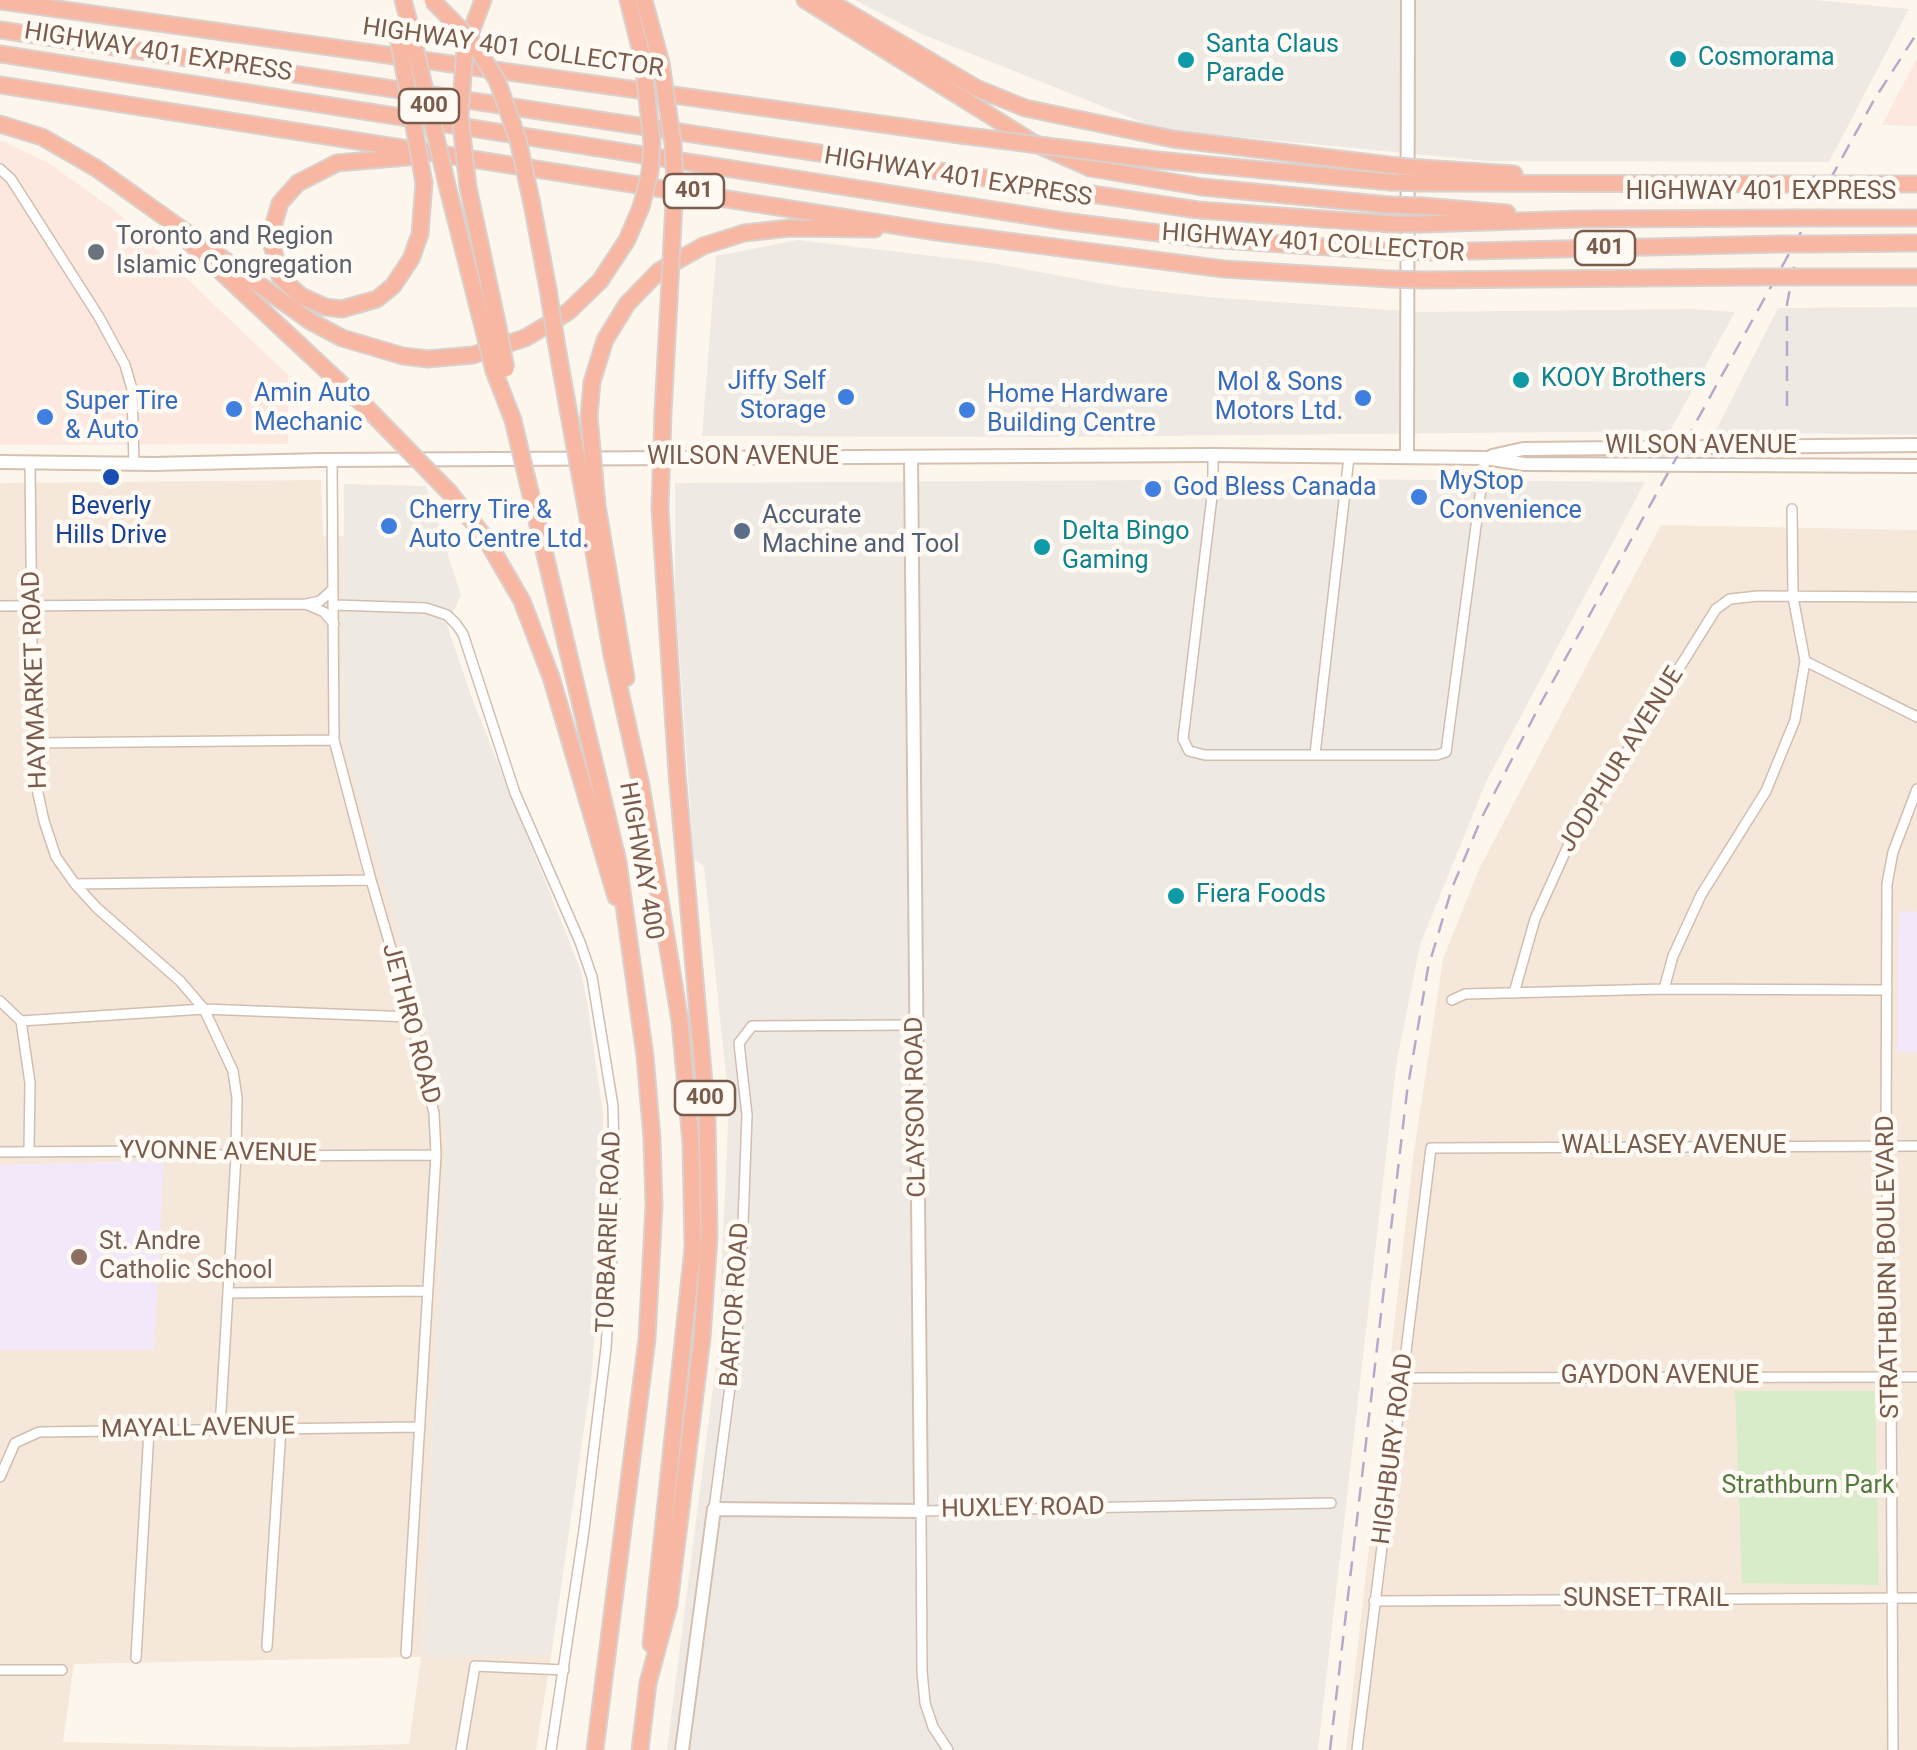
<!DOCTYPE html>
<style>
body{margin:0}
canvas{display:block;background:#fdf6ec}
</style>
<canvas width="1917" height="1750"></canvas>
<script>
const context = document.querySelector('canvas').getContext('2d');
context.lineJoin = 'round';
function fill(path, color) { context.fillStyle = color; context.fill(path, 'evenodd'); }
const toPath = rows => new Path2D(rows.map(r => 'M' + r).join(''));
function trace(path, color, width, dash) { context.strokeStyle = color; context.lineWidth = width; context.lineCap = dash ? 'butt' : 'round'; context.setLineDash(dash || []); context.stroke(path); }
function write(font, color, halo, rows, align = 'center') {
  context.font = font + ' Roboto,sans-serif'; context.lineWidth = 9; context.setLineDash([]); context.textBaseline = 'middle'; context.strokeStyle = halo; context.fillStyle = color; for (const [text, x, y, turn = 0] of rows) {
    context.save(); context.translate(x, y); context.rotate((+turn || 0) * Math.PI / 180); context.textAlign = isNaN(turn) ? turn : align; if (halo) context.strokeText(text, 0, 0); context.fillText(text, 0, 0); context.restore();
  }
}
fill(toPath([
 [321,480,323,536,344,536,343,738,429,1037,446,1132,422,1656,551,1656,536,1750,0,1750,0,1350,154,1349,163,1161,0,1165,0,483],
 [421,1657,409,1744,294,1747,63,1742,74,1664],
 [1661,525,1917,530,1917,1750,1346,1750,1413,1158,1443,959,1480,867]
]), '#f5e8da');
fill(toPath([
 [1917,58,1917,126,1882,125],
 [0,140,47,162,117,212,288,375,288,444,0,445]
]), '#fde8e0');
fill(toPath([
 [855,0,1815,0,1909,9,1829,162,1487,161,1159,129,919,33],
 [798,240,992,263,1120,287,1208,297,1420,312,1691,309,1735,312,1670,431,1048,437,702,436,716,256],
 [1917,307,1917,435,1715,432,1778,308],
 [1333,479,1645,482,1486,782,1420,945,1397,1060,1318,1750,667,1750,718,1347,729,1104,704,866,694,860,675,591,675,483],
 [344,484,426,486,461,595,447,625,473,701,581,971,587,1002,603,1114,603,1230,591,1380,551,1656,422,1657,446,1132,429,1037,343,738]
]), '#efe9e4');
fill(toPath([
 [1917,911,1917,1052,1897,1052,1899,912],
 [164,1161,154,1350,0,1350,0,1165]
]), '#f3e8fa');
fill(toPath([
 [1735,1391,1875,1391,1879,1585,1742,1583]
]), '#d8ecc9');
const street = toPath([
 [0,169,11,179,99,317,125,365,132,389,134,464],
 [1213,455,1213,488,1183,739,1189,751,1205,755,1437,755,1446,752,1485,458],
 [332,460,334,740,371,880,411,1017,434,1113,436,1155,406,1653],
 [30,462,33,743,34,775,44,821,56,857,75,884,97,908,180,981,204,1009,233,1071,237,1098,236,1156,220,1428],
 [308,605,324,612,334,624],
 [334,605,426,608,447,615,456,624,463,634,515,793,580,942,592,977,613,1106,615,1207,606,1348,584,1530,551,1750],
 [0,606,306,604,320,601,332,590],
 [1805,661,1917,717],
 [33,743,334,740],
 [1315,754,1349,457],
 [75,884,371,880],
 [1664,989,1673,956,1701,895,1766,791,1795,720,1805,661,1793,597,1792,509],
 [1514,993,1535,919,1568,846,1716,609,1730,599,1758,596,1917,597],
 [1452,1000,1465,994,1664,989,1887,990],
 [0,1001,21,1021,30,1083,29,1150],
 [21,1021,204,1009,411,1017],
 [0,1152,162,1151,236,1156,436,1155],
 [229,1293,428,1291],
 [1403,1378,1917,1377],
 [0,1477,15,1443,39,1432,420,1427],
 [714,1509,737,1333,743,1224,747,1115,739,1043,752,1026,916,1025],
 [1374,1601,1917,1598],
 [267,1647,281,1428],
 [136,1658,149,1430],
 [0,1670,62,1670],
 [461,1750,475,1666,564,1670],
 [948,1750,933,1727,925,1703,922,1671,921,1511,1331,1503],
 [1357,1750,1431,1148,1917,1146],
 [1893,1750,1891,1377,1886,1146,1887,884,1893,852,1917,789]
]);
const secondary = toPath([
 [1492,456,1523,449,1917,445],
 [1407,457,1408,0],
 [0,462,154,464,323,460,1213,455,1485,458,1524,464,1917,466],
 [682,1750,714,1509,921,1511,911,458]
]);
const highway = toPath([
 [403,0,410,26],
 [628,0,643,60],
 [644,0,661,63],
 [805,0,1034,143,1090,168,1202,187,1389,205],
 [827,0,976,88,1025,108,1173,139,1397,166],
 [0,1,960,135],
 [0,30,1198,210,1390,224],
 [465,48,483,0],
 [0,54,1063,221,1206,239,1389,251],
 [0,85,937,232,1224,269,1390,279],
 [0,124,42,137,96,168,310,321,342,338,403,356,428,359,473,355,525,338,547,325,569,311,600,281,627,240,641,207],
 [419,156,337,163,298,183,280,203,270,237,280,277,301,296,325,307,342,309,377,299,393,286,411,259,420,234,424,183],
 [1157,160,1391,182],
 [1421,168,1514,174],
 [1421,183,1814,184],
 [1852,184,1917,184],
 [447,185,484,331],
 [468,187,498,327],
 [532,204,548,289],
 [1422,206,1507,213],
 [1824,218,1917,218],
 [1422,224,1581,219,1796,218],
 [186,239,367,408],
 [1813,244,1917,243],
 [1428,252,1781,244],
 [1798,277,1917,277],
 [1423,280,1758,277],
 [556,341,571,426],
 [494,371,513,420],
 [663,412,669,300],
 [589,416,592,382,605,340,627,304,659,271,703,246,744,233,790,228,875,229],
 [450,493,486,539,522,601,551,677,616,897],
 [532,500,618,862,645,1056,652,1138,654,1205,647,1339,595,1750],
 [597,505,626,678],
 [586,507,612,655,641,785,668,948,680,1022,691,1143,693,1248,651,1644],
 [640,1750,648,1683,669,1605,702,1338,709,1236,707,1117,677,774,660,510]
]);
trace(street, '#d1beb0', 12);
trace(secondary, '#d6c0b0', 16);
trace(highway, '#dad1cd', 19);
trace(street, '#fff', 9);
trace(secondary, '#fff', 12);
trace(highway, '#f7b7a3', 15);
trace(toPath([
 [1787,406,1787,304,1796,257],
 [1330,1750,1407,1092,1428,968,1452,888,1482,817,1542,701,1874,100,1917,33]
]), '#b9a8c9', 2.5, [15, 10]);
const highwayBridge = toPath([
 [432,0,472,41,497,80,518,140,532,204],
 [396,25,424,183],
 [410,26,447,185],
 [465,49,460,115,468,187],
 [661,63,673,144,675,183,669,300],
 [960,135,1157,160],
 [1397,166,1421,168],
 [1391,182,1421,183],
 [1814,184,1852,184],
 [1389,205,1422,206],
 [641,207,650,172,652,143,643,60],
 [1796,218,1824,218],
 [1390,224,1422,224],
 [1781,244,1813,244],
 [1389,251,1428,252],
 [1758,277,1798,277],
 [1390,279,1423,280],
 [548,289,556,341],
 [498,327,506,369],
 [484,331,494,371],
 [367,408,450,493],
 [589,416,597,505],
 [513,420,532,500],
 [571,426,586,507],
 [660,510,663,412]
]);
trace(highwayBridge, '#dad1cd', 19, []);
trace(highwayBridge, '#f7b7a3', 15);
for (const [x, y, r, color] of [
 [1678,59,10,"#0f9aa8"],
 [1186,60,10,"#0f9aa8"],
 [96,252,10,"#6b7280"],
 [1521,380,10,"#0f9aa8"],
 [846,397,10,"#3f7fe0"],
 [1363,398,10,"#3f7fe0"],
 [234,409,10,"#3f7fe0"],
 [967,410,10,"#3f7fe0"],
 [45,417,10,"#3f7fe0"],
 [111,477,10,"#1a4fb4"],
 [1153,489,10,"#3f7fe0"],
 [1419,497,10,"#3f7fe0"],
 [389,526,10,"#3f7fe0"],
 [742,531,10,"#5c6f8a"],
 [1042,547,10,"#0f9aa8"],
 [1176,896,10,"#0f9aa8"],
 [79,1257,10,"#8d6e63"]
]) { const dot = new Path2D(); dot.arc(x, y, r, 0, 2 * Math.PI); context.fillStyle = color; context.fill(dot); trace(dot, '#fffaf3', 4); }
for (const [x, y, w] of [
 [429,106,60],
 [694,191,60],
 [1605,248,60],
 [705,1098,60]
]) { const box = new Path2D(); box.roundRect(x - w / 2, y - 17, w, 34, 8); context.fillStyle = '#fffaf3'; context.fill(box); trace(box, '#7a5c4d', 2.5); }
write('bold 22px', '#7a5c4d', null, [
 ["400",429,106],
 ["401",694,191],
 ["401",1605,248],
 ["400",705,1098]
]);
write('25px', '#0d838f', '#fffaf3', [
 ["Santa Claus",1206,46],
 ["Parade",1206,75],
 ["Cosmorama",1698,59],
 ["KOOY Brothers",1541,380],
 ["Delta Bingo",1062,533],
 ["Gaming",1062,562],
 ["Fiera Foods",1196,896]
], 'left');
write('25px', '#7a5c4d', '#fffaf3', [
 ["HIGHWAY 401 COLLECTOR",513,49,8],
 ["HIGHWAY 401 EXPRESS",158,53,9],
 ["HIGHWAY 401 EXPRESS",958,178,9],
 ["HIGHWAY 401 EXPRESS",1761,193],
 ["HIGHWAY 401 COLLECTOR",1313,244,4],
 ["WILSON AVENUE",1701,447],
 ["WILSON AVENUE",743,458],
 ["HAYMARKET ROAD",36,680,-92],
 ["JODPHUR AVENUE",1622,760,-58],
 ["HIGHWAY 400",640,861,80],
 ["JETHRO ROAD",410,1024,75],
 ["CLAYSON ROAD",917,1107,-91],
 ["WALLASEY AVENUE",1674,1147],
 ["YVONNE AVENUE",218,1153,1],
 ["TORBARRIE ROAD",610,1232,-88],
 ["STRATHBURN BOULEVARD",1889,1267,-91],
 ["BARTOR ROAD",736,1305,-86],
 ["GAYDON AVENUE",1660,1377],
 ["MAYALL AVENUE",198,1429,-1],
 ["HIGHBURY ROAD",1394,1449,-83],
 ["HUXLEY ROAD",1023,1509,-1],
 ["SUNSET TRAIL",1646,1600]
]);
write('25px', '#5b616d', '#fffaf3', [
 ["Toronto and Region",116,238],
 ["Islamic Congregation",116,267]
], 'left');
write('25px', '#366cbe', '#fffaf3', [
 ["Jiffy Self",826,383,"right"],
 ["Storage",826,412,"right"],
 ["Mol & Sons",1343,384,"right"],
 ["Motors Ltd.",1343,413,"right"],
 ["Amin Auto",254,395],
 ["Mechanic",254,424],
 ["Home Hardware",987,396],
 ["Building Centre",987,425],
 ["Super Tire",65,403],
 ["& Auto",65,432],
 ["MyStop",1439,483],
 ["Convenience",1439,512],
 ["God Bless Canada",1173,489],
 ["Cherry Tire &",409,512],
 ["Auto Centre Ltd.",409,541]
], 'left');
write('25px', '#164399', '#fffaf3', [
 ["Beverly",111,508],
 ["Hills Drive",111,537]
]);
write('25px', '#4e5e75', '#fffaf3', [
 ["Accurate",762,517],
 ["Machine and Tool",762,546]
], 'left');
write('25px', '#785e54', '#fffaf3', [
 ["St. Andre",99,1243],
 ["Catholic School",99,1272]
], 'left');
write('25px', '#537a41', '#fffaf3', [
 ["Strathburn Park",1808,1487]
]);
</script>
